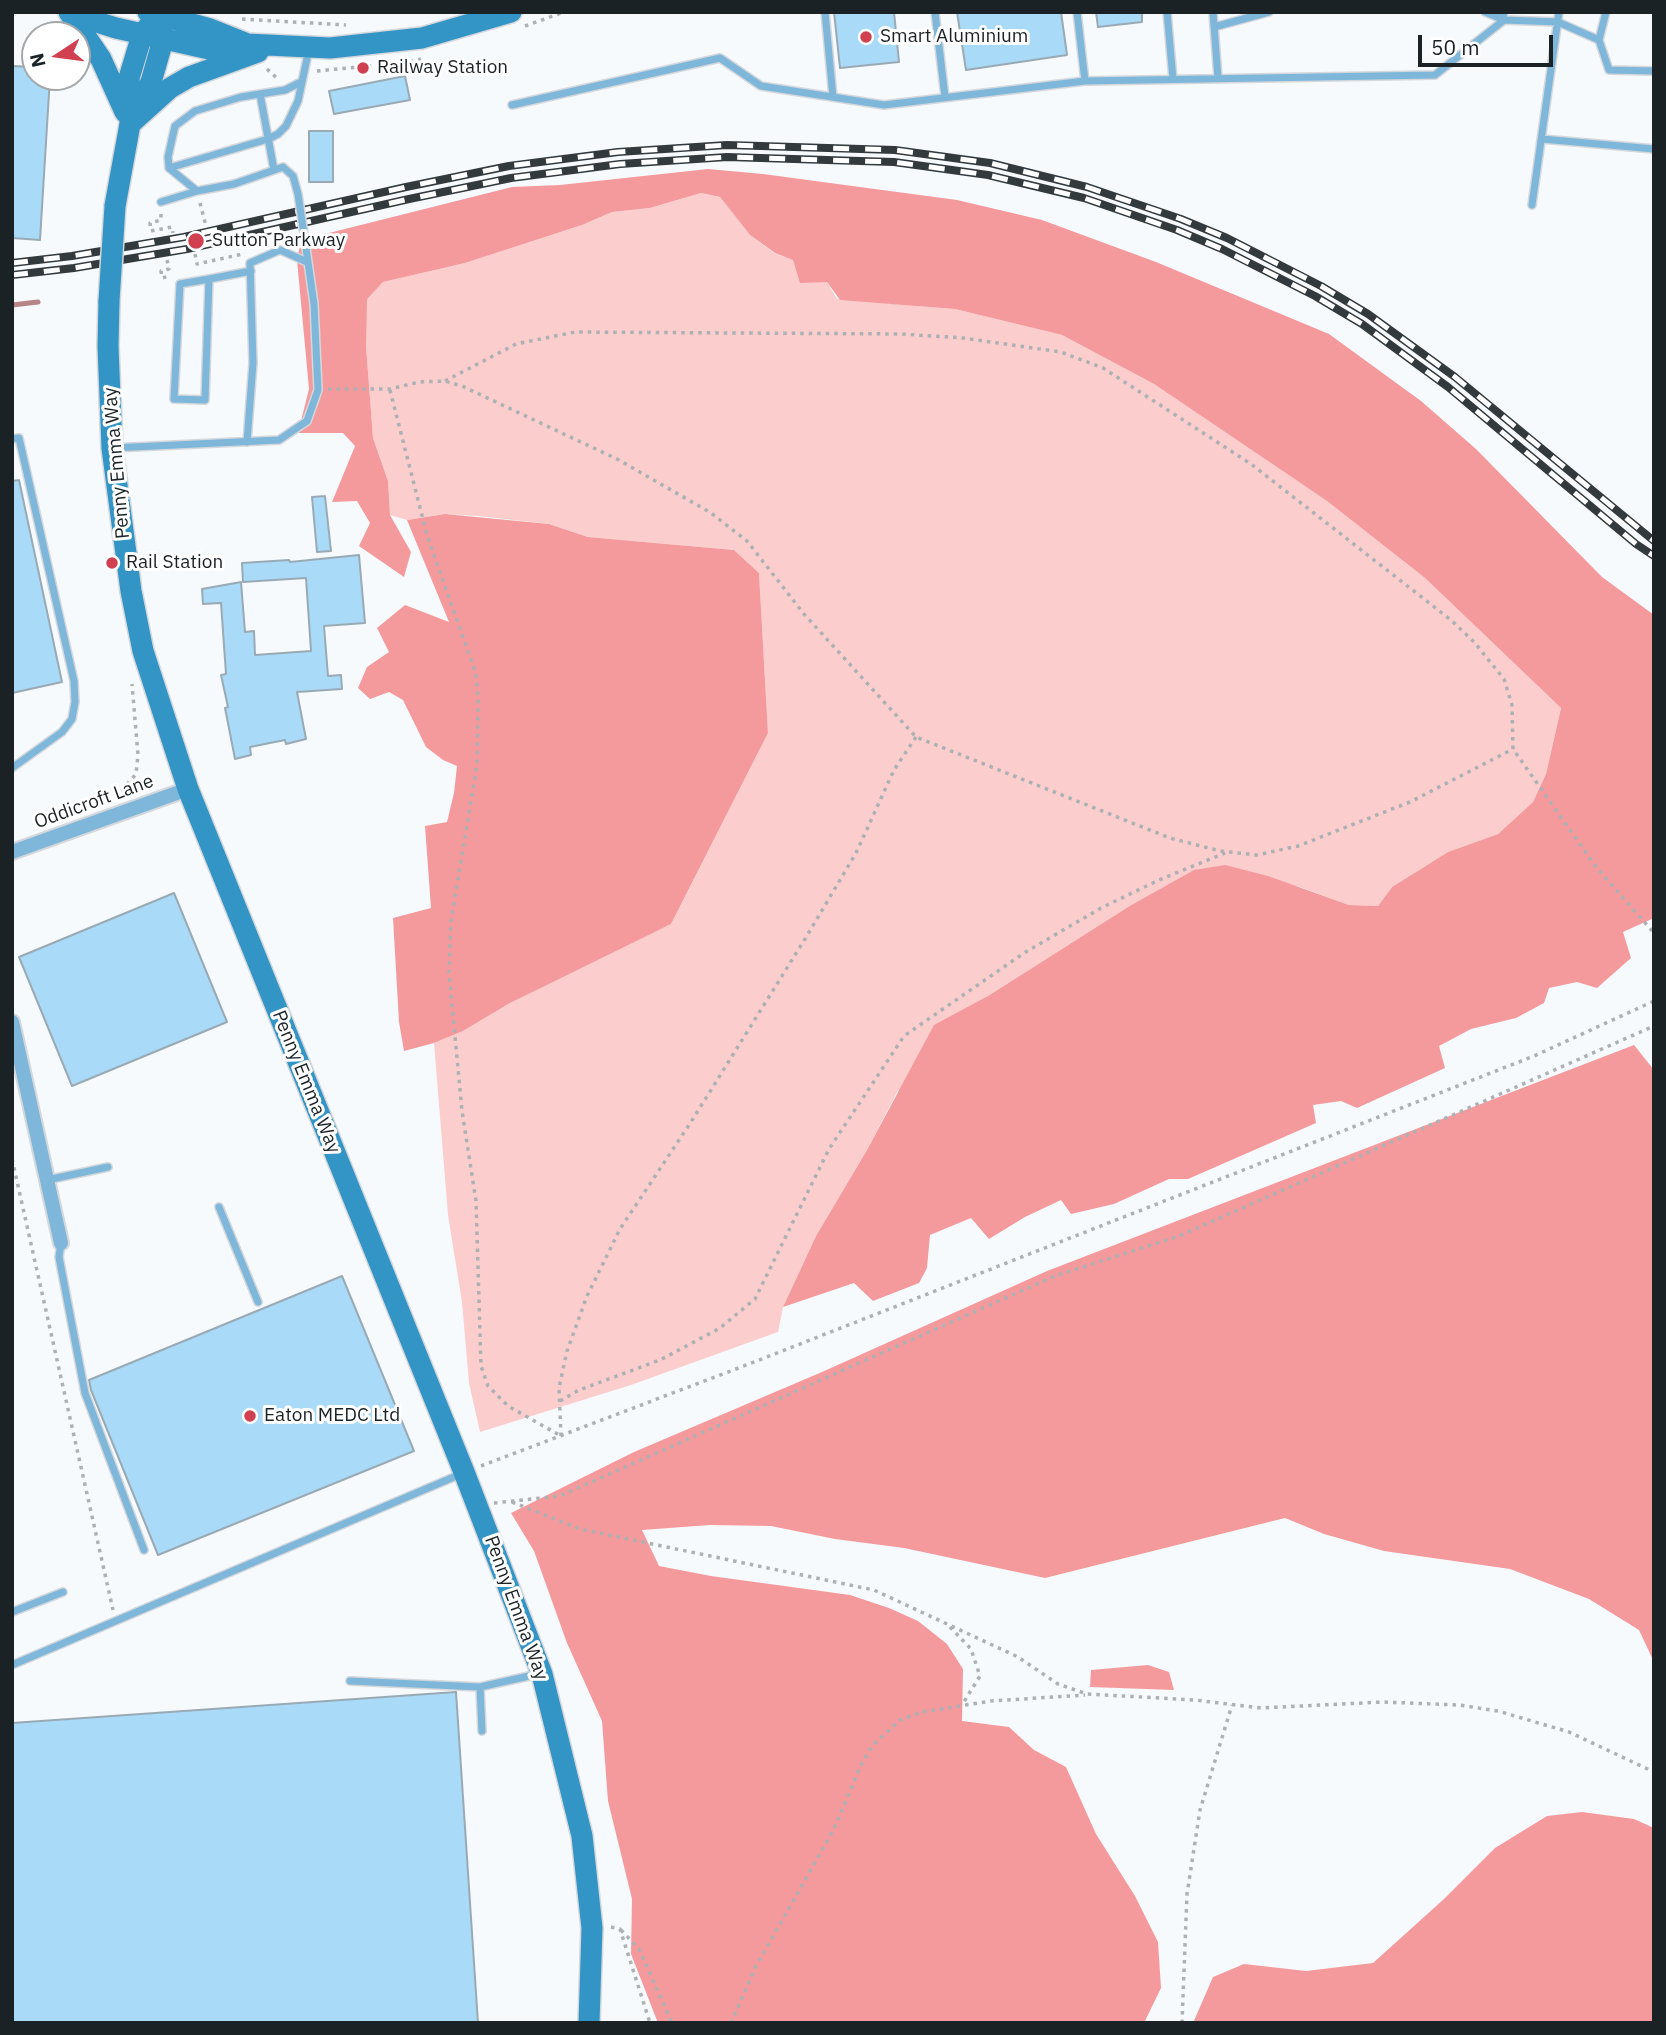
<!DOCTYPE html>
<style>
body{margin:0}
#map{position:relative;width:1666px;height:2035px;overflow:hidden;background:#f7fafd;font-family:"IBM Plex Sans",sans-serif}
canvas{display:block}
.frame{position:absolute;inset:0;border:14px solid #1b2226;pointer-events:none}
.north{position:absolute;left:21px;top:21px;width:70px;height:70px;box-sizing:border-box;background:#fff;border:2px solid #a4a7a8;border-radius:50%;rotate:257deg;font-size:19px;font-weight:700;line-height:28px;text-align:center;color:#1b2226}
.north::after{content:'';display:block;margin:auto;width:24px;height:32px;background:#d04050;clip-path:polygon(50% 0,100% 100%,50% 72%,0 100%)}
.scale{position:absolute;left:1418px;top:35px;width:135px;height:32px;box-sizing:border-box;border:4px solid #1b2226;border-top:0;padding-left:9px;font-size:21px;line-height:24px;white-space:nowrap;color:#1b2226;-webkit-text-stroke:5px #fff;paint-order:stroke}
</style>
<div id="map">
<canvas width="1666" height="2035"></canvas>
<div class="frame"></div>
<div class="north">N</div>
<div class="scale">50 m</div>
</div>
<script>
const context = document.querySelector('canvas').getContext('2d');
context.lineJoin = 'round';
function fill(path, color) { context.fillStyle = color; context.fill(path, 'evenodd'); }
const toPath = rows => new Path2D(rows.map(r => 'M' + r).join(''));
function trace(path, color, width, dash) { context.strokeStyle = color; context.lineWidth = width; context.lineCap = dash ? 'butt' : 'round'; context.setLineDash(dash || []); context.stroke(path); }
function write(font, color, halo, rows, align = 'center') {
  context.font = font + ' "IBM Plex Sans",sans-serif'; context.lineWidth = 6; context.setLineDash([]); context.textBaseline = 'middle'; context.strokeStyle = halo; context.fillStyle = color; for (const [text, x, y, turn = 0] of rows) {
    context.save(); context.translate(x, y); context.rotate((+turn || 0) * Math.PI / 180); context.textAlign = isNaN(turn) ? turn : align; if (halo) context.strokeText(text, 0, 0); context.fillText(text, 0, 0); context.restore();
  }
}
fill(toPath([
 [701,193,720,197,750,235,774,253,794,260,827,282,837,299,955,309,1062,335,1154,384,1327,501,1425,578,1561,708,1546,774,1533,802,1498,834,1448,852,1392,887,1378,906,1349,905,1297,886,1128,907,988,996,897,1092,867,1150,816,1236,783,1307,778,1332,631,1385,480,1432,469,1383,462,1302,448,1215,434,1043,463,1031,510,1003,580,967,671,924,768,733,759,573,734,550,588,537,549,524,478,516,445,514,407,520,390,515,388,481,373,438,366,346,366,299,383,282,465,263,582,225,612,212,650,208]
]), '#fbcdcd');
fill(toPath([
 [708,169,763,174,957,200,1042,220,1156,262,1329,334,1421,401,1476,449,1602,577,1654,615,1654,918,1623,932,1631,958,1597,988,1577,982,1549,988,1544,1003,1516,1018,1471,1029,1439,1046,1445,1068,1357,1108,1341,1101,1313,1105,1316,1123,1188,1179,1169,1179,1114,1204,1071,1214,1061,1200,1025,1217,989,1239,971,1218,930,1235,927,1268,919,1283,873,1301,854,1283,783,1307,816,1236,867,1150,934,1025,988,996,1128,907,1194,870,1225,865,1268,876,1349,905,1378,906,1392,887,1448,852,1498,834,1533,802,1546,774,1561,708,1425,578,1327,501,1154,384,1062,335,955,309,840,300,827,282,800,283,793,260,775,253,750,235,720,197,701,193,650,208,612,212,582,225,465,263,383,282,367,299,366,346,373,438,388,481,390,515,411,552,404,577,359,546,370,523,357,501,332,502,355,446,343,433,298,433,309,389,297,260,301,240,512,187,560,185],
 [445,514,549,524,588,537,734,550,759,573,768,733,671,924,510,1003,463,1031,434,1043,404,1051,399,1022,393,918,431,908,425,826,447,822,454,793,457,766,443,760,426,747,403,700,389,692,370,699,358,688,367,667,389,652,377,628,405,605,449,622,407,520],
 [1634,1045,1654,1070,1654,1662,1639,1630,1589,1599,1510,1569,1384,1551,1324,1534,1285,1518,1045,1578,904,1548,835,1539,771,1526,710,1525,642,1530,659,1566,711,1576,850,1595,889,1608,918,1621,947,1644,963,1669,962,1721,1009,1727,1034,1750,1066,1767,1096,1834,1135,1896,1158,1942,1161,1988,1144,2023,658,2023,631,1954,632,1899,608,1801,602,1721,567,1643,534,1551,511,1513,634,1452,822,1372,1047,1271],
 [1148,1665,1169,1672,1174,1690,1090,1687,1091,1670],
 [1582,1812,1634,1819,1654,1828,1654,2023,1193,2023,1213,1977,1244,1964,1306,1971,1373,1963,1444,1899,1495,1848,1547,1816]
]), '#f59a9c');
trace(toPath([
 [12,305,38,302]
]), '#b78587', 5);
const building = toPath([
 [834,12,894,12,899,62,840,68,834,12],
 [957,12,1061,12,1067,55,966,70,957,12],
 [1096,12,1142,12,1142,22,1098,27,1096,12],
 [12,66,35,67,35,77,50,77,40,240,12,238,12,66],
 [405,76,410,100,334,114,329,91,405,76],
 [309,131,333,131,333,182,309,182,309,131],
 [19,480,62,682,12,693,12,481,19,480],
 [325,496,331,551,317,552,312,497,325,496],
 [359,555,365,623,324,626,328,676,341,675,342,689,297,692,306,739,286,744,285,740,250,747,251,755,235,759,225,708,228,707,221,675,226,674,221,603,203,604,202,589,241,582,245,632,254,631,255,655,311,651,306,578,243,582,242,563,289,560,290,562,359,555],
 [174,893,227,1022,72,1086,19,957,174,893],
 [342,1276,414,1451,158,1555,91,1390,89,1380,342,1276],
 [456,1692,478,2023,12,2023,12,1723,456,1692]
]);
fill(building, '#a9daf8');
trace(building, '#99aab5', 2);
const service = toPath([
 [825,12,833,97],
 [935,12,945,97],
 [1077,12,1085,81],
 [1167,12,1173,79],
 [1213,12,1218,78],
 [1503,12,1504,20,1558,22,1599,40,1606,12],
 [1214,27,1269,12],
 [1599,40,1609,70,1654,71],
 [260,94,274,170],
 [512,105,720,58,761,86,884,105,1085,81,1435,75,1504,20,1485,12],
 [1542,139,1654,149],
 [169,168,268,139,278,134,286,126,298,101,309,49],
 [298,194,293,176,283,167,234,184,197,191,169,168,168,157,175,126,195,111,241,97,285,90,301,82],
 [161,202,197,191],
 [1532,205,1559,12],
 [209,279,205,400,174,399,180,284,209,279,251,271],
 [12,439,19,438,74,681,75,702,72,719,62,732,12,768],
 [247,442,253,363,250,263,280,250,307,262],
 [113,448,279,440,307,421,318,390,314,304,306,248],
 [47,1180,108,1167],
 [219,1207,258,1302],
 [61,1243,59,1257,85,1393,144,1550],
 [12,1612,63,1592],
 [12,1665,461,1474],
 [350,1681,480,1687,538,1674],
 [480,1687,482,1731]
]);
const minor = toPath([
 [12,852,188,789],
 [12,1022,61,1243]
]);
const secondary = toPath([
 [69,12,101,59,125,112],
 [83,12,100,23,116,28,209,49,247,44,330,48,422,38,511,12],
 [148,12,210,29,245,43],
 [135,112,151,82,163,40,161,28],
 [130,124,170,88,189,77,258,52],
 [115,206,130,124,129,78,142,35,157,15],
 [109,301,108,346,112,448,131,591,143,651,188,789,464,1472,542,1674,582,1836,592,1928,589,2023]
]);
trace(service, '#d4d7db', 10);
trace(minor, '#d4d7db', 18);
trace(secondary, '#d4d7db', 24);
trace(toPath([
 [242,19,346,25],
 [525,26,564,12],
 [267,69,279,80],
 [317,71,410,62,421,59],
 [200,203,206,226],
 [161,214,161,220,150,223,151,231,172,227,173,233],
 [195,254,197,264,243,254],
 [167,260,169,269,161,271,162,278,170,276],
 [445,381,516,344,575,332,901,334,963,338,1061,352,1103,368,1251,464,1451,620,1474,642,1504,679,1512,705,1513,749,1596,867,1654,933],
 [328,389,390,389,419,382,445,381,462,386,619,460,711,513,747,541,804,614,916,737,1170,838,1220,851,1257,855,1298,846,1410,802,1513,749],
 [390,390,427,535,476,674,478,701,477,765,451,921,449,972,462,1111,476,1201,481,1366,488,1386,508,1406,561,1436],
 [107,800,122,790,136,774,138,755,132,684],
 [12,1159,113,1610],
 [560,1401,579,1390,660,1360,720,1328,755,1299,829,1149,904,1036,1024,953,1101,908,1159,880,1225,853],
 [561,1436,559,1388,567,1351,587,1296,620,1229,691,1122,805,939,856,853,894,770,916,737],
 [481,1466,749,1364,1534,1056,1654,1001],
 [512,1502,580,1529,874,1590,1018,1657,1058,1684,1087,1694,1195,1700,1261,1708,1383,1702,1459,1705,1498,1711,1569,1732,1654,1772],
 [494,1503,560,1496,1055,1276,1179,1236,1654,1026],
 [950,1627,971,1649,980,1676,962,1705],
 [611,1927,620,1929,650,2023],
 [621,1930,639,1949,672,2023],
 [731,2023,756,1966,833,1831,861,1765,873,1745,900,1720,922,1712,991,1701,1085,1695],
 [1182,2023,1187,1894,1200,1810,1232,1705]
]), '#adb1b4', 3.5, [3.5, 5]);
trace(service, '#7eb7d9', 7);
trace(minor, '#7eb7d9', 14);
trace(secondary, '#3395c6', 21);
const rail = toPath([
 [12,263,72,256,184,237,406,187,509,166,618,152,727,145,895,150,990,163,1087,187,1181,219,1227,238,1321,286,1368,314,1455,377,1654,541],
 [12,275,74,268,187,249,409,199,511,178,620,164,727,157,894,162,988,175,1084,198,1177,230,1222,249,1315,296,1362,324,1448,387,1636,544,1654,556]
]);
trace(rail, '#333a3d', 8);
trace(rail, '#fff', 5, [16]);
const serviceBridge = toPath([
 [298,194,306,248]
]);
const secondaryBridge = toPath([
 [109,301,115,206]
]);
trace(serviceBridge, '#d4d7db', 10, []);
trace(secondaryBridge, '#d4d7db', 24, []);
trace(serviceBridge, '#7eb7d9', 7);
trace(secondaryBridge, '#3395c6', 21);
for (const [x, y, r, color] of [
 [866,37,7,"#d04050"],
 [363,68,7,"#d04050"],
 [196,241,9,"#d04050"],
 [112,563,7,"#d04050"],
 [250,1416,7,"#d04050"]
]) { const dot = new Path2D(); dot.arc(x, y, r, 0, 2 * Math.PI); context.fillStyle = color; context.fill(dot); trace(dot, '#fff', 2.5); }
write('19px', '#1b2226', '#fff', [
 ["Smart Aluminium",880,37],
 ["Railway Station",377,68],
 ["Sutton Parkway",212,241],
 ["Rail Station",126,563],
 ["Eaton MEDC Ltd",264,1416]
], 'left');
write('19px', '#1b2226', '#fff', [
 ["Penny Emma Way",117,463,-95],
 ["Oddicroft Lane",94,802,-20],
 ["Penny Emma Way",306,1082,68],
 ["Penny Emma Way",516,1608,70]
]);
</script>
